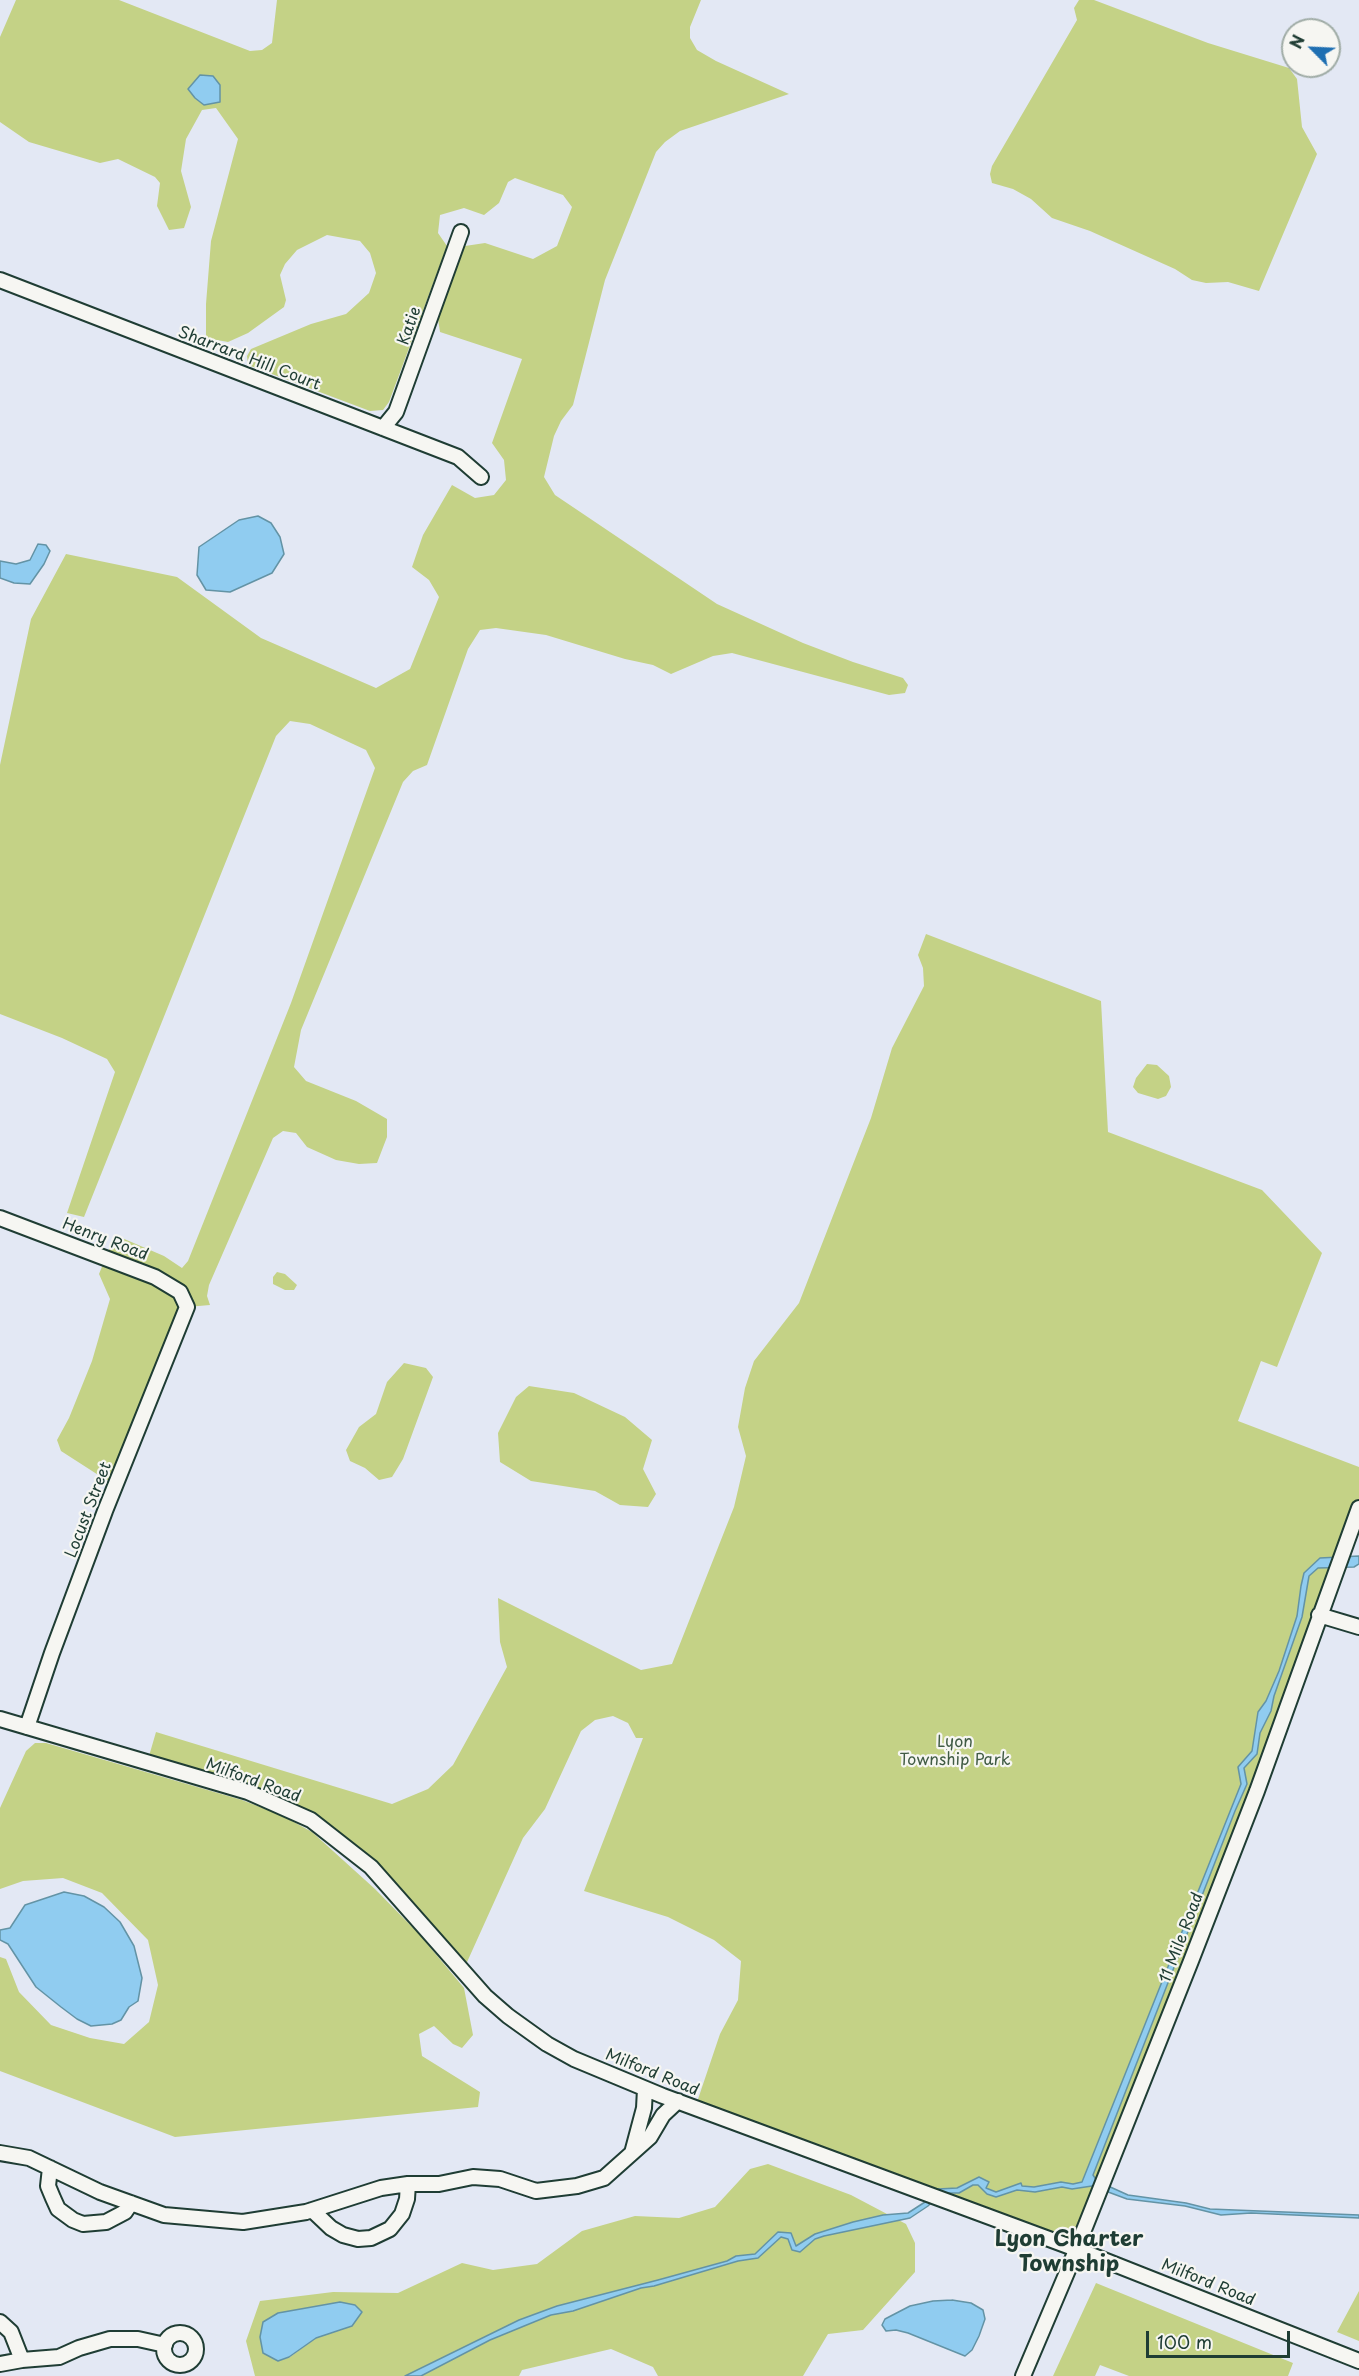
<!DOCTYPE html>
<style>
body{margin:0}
#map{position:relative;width:1359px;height:2376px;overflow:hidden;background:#e3e8f4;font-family:"Playpen Sans",sans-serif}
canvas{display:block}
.north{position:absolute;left:1281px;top:18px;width:60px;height:60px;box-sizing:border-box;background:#f6f6f2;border:2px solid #a0aca6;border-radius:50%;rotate:294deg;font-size:16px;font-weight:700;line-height:24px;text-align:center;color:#1f3d34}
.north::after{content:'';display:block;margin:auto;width:21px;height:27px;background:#1f6fb2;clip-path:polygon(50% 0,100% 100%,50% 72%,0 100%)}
.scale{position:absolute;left:1146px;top:2331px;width:144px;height:27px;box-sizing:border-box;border:3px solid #1f3d34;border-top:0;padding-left:8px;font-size:18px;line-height:21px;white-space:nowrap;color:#1f3d34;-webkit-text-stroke:4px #f6f6f2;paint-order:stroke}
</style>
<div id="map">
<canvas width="1359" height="2376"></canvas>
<div class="north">N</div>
<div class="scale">100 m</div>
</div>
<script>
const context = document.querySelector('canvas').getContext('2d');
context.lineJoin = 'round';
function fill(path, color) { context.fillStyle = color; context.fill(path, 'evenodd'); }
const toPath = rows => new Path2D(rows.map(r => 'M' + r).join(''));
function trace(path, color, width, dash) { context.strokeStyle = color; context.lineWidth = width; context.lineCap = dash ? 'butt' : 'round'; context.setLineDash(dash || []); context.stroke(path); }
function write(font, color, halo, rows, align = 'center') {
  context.font = font + ' "Playpen Sans",sans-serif'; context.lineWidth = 4.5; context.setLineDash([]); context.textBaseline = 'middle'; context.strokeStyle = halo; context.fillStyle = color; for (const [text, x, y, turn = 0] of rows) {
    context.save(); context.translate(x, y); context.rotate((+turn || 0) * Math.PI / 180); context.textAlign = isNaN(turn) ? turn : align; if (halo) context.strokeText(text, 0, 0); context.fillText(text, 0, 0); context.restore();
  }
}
fill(toPath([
 [16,0,119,0,250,51,262,50,272,43,277,0,701,0,690,27,690,38,697,50,716,61,789,94,680,131,665,142,656,152,605,280,573,405,561,421,554,436,544,477,555,495,717,604,803,643,853,662,903,678,908,685,905,693,889,695,732,653,713,656,671,674,653,665,625,659,546,635,496,628,480,630,468,649,427,765,413,771,403,782,301,1030,294,1067,306,1081,356,1101,387,1119,387,1137,377,1163,359,1164,336,1160,307,1147,296,1133,283,1131,273,1138,209,1285,207,1296,210,1305,187,1307,116,1484,103,1478,61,1451,57,1440,69,1418,92,1361,110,1299,99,1274,115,1235,164,1256,182,1268,188,1261,291,1003,375,768,366,750,310,724,290,721,276,736,84,1217,67,1213,115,1072,107,1059,62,1038,0,1014,0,765,31,619,66,554,177,577,261,638,376,688,410,669,439,597,429,580,412,567,423,535,452,485,475,498,494,495,506,480,504,460,492,443,522,359,440,332,438,319,465,246,485,243,533,259,557,246,572,207,563,195,515,178,508,182,499,203,484,215,464,208,440,215,438,233,447,246,389,402,383,410,370,411,248,365,247,356,251,349,311,324,346,314,369,293,376,273,370,253,360,241,327,235,297,250,285,264,280,275,286,300,284,307,248,333,228,342,206,338,206,304,211,241,238,139,216,108,202,110,186,139,181,171,191,207,184,228,169,230,157,206,160,183,155,177,118,159,100,163,29,142,0,122,0,37],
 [1079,0,1094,0,1208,43,1289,68,1297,79,1302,127,1317,154,1259,291,1228,282,1206,283,1192,280,1175,269,1090,231,1052,218,1031,199,1013,189,992,183,990,174,992,166,1077,20,1074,8],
 [926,934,1101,1001,1108,1132,1262,1190,1322,1253,1277,1367,1261,1361,1238,1421,1359,1467,1359,1506,1076,2249,695,2108,720,2034,738,2000,741,1961,714,1940,668,1917,584,1891,643,1738,636,1738,628,1723,613,1716,595,1720,581,1731,545,1809,523,1838,463,1971,371,1867,311,1820,147,1763,156,1732,392,1804,428,1789,453,1765,507,1667,500,1642,498,1598,641,1670,672,1664,734,1507,746,1456,738,1427,745,1388,754,1361,799,1303,871,1118,892,1048,924,986,923,968,918,955],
 [1147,1064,1157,1065,1169,1076,1171,1087,1166,1096,1158,1099,1138,1093,1133,1087,1136,1078],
 [277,1272,285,1274,297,1285,294,1290,285,1290,273,1284,273,1277],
 [404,1363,426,1368,433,1377,403,1459,392,1477,379,1480,365,1468,350,1461,346,1450,359,1427,376,1414,387,1382],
 [529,1386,574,1393,625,1417,652,1440,643,1469,656,1494,648,1507,620,1505,595,1491,531,1481,500,1462,498,1433,516,1397],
 [35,1743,46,1743,242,1800,283,1816,312,1832,375,1889,419,1934,464,1988,473,2035,462,2048,453,2044,434,2026,419,2034,422,2056,480,2092,478,2107,175,2137,0,2071,0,1957,6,1959,19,1992,51,2025,90,2038,124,2044,149,2022,158,1985,148,1940,102,1893,63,1878,23,1881,0,1889,0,1808,26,1751],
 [768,2164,851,2195,906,2224,915,2243,915,2272,863,2330,828,2334,803,2376,658,2376,653,2367,611,2349,522,2370,519,2376,255,2376,246,2341,260,2301,333,2292,398,2293,462,2263,493,2270,537,2264,582,2231,635,2216,679,2218,715,2207,750,2169],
 [308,2308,352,2326,316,2338,290,2357,278,2361,278,2313],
 [1096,2283,1293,2363,1288,2376,1129,2376,1100,2365,1095,2376,1053,2376],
 [1359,2291,1359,2341,1337,2332]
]), '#c4d286');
const water = toPath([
 [200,75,213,76,220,85,220,102,204,105,195,98,188,89,200,75],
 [258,516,271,523,280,537,284,554,272,573,230,592,206,590,197,575,199,547,239,520,258,516],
 [38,544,46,545,50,551,44,564,30,584,14,583,0,578,0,561,16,564,30,560,38,544],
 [1359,1556,1359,1564,1354,1567,1318,1568,1309,1576,1302,1617,1274,1696,1271,1711,1260,1733,1257,1754,1244,1768,1247,1784,1235,1811,1093,2175,1097,2181,1128,2195,1186,2203,1210,2209,1359,2215,1359,2218,1251,2213,1221,2215,1185,2206,1127,2199,1092,2186,1072,2189,1062,2187,1035,2192,1017,2190,996,2197,987,2194,978,2185,973,2185,959,2193,941,2193,928,2206,910,2218,824,2236,815,2239,800,2252,792,2250,788,2239,781,2237,758,2258,738,2261,654,2286,641,2288,573,2311,551,2315,490,2340,421,2376,405,2376,519,2320,557,2306,658,2280,727,2261,736,2256,755,2254,778,2232,791,2233,796,2246,815,2234,853,2222,883,2215,908,2213,925,2202,938,2189,957,2188,979,2177,989,2182,986,2188,996,2192,1021,2183,1022,2186,1034,2187,1061,2182,1073,2184,1082,2182,1241,1784,1238,1767,1252,1751,1258,1712,1266,1701,1279,1671,1297,1616,1301,1586,1304,1573,1320,1558,1359,1556],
 [64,1892,84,1896,104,1907,120,1922,134,1946,142,1978,138,2001,129,2007,121,2020,112,2024,91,2026,77,2019,61,2007,36,1987,8,1944,0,1940,0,1930,10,1928,25,1905,64,1892],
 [952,2300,971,2303,983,2310,985,2319,979,2336,972,2350,965,2356,908,2333,896,2330,886,2331,882,2325,885,2319,910,2306,933,2301,952,2300],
 [340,2302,355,2305,362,2312,352,2326,316,2338,289,2357,278,2361,263,2353,260,2337,263,2322,278,2313,340,2302]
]);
fill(water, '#90ccf0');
trace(water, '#6393a5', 1.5);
const minor = toPath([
 [0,280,458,457,481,477],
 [383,428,396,412,461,232],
 [0,1218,155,1277,180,1292,187,1307,105,1511,52,1653,27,1727],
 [1319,1615,1359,1627],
 [0,1719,248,1792,311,1820,371,1867,485,1996,508,2016,547,2044,574,2059,663,2096,1076,2249,1359,2361],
 [0,2153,29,2158,100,2192,164,2215,243,2222,306,2212,381,2188,408,2184,439,2184,473,2177,500,2179,536,2191,577,2186,604,2178,650,2137,663,2115,678,2101],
 [632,2153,644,2108,645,2089],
 [50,2168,48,2186,53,2198,58,2209,73,2220,83,2224,106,2222,125,2212,131,2203],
 [312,2210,331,2228,343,2235,358,2239,371,2238,390,2229,402,2214,407,2199,408,2184],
 [0,2322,11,2332,22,2360],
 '164 2349a16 16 0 1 1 32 0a16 16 0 1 1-32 0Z',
 [0,2364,22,2360,59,2357,79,2348,110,2339,138,2339,165,2345],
 [1023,2376,1068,2270,1191,1961,1257,1791,1359,1508]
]);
trace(minor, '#1f3d34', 18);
trace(minor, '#f6f6f2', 14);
write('16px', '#1f3d34', '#f6f6f2', [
 ["Katie",410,326,-70],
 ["Sharrard Hill Court",249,359,21],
 ["Henry Road",105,1240,21],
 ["Locust Street",89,1510,-69],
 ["Milford Road",253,1781,20],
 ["11 Mile Road",1182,1938,-69],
 ["Milford Road",652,2073,22],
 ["Milford Road",1208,2283,22]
]);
write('16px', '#405b44', '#f6f6f2', [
 ["Lyon",955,1743],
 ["Township Park",955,1761]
]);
write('bold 22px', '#1f3d34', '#f6f6f2', [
 ["Lyon Charter",1069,2240],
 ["Township",1069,2265]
]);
</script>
